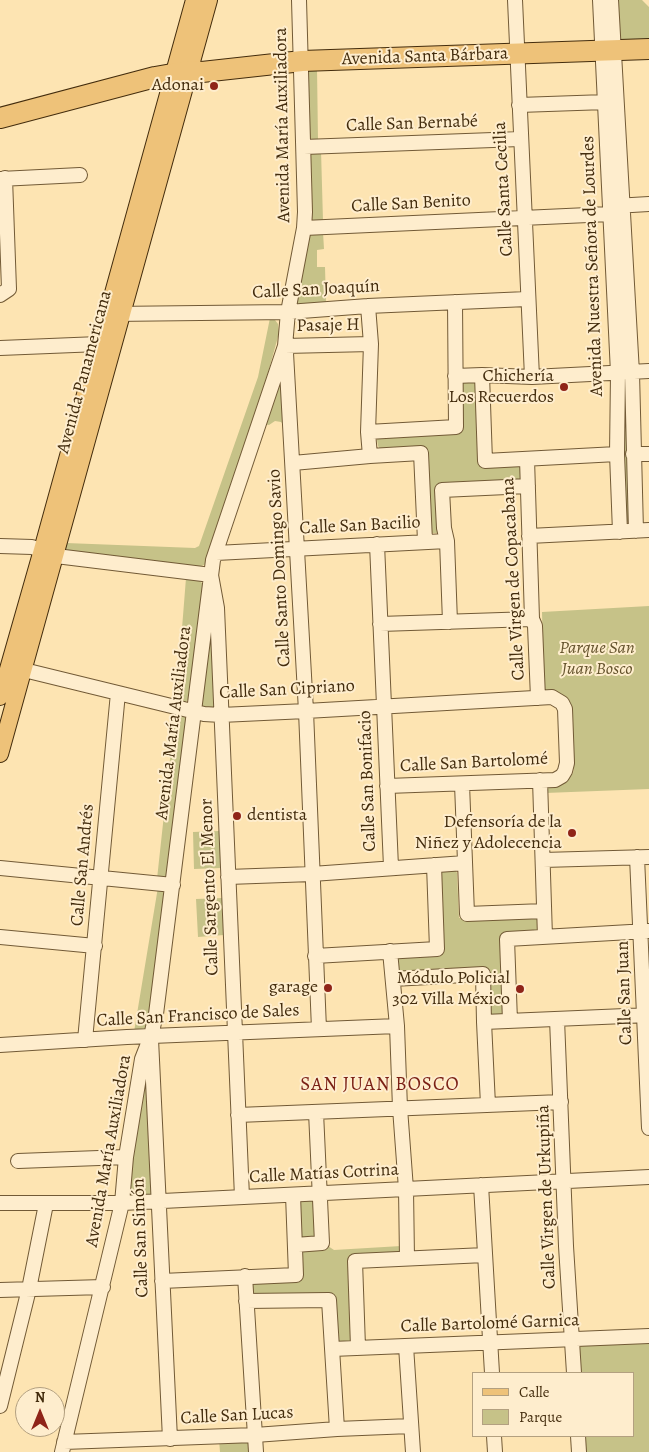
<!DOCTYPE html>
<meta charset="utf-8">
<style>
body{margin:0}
#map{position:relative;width:649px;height:1452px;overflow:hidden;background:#fde4b2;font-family:Alegreya,serif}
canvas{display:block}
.legend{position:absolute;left:472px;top:1372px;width:162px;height:65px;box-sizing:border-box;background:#feedcd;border:1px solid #b3a080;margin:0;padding:6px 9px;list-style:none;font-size:15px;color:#432c0d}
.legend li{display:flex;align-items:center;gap:10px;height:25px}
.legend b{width:25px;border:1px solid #b3a080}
.north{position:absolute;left:15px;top:1387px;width:50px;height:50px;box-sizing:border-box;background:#feedcd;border:1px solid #b3a080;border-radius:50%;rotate:0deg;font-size:14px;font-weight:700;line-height:20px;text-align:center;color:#432c0d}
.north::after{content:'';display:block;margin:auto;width:18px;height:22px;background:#8f2418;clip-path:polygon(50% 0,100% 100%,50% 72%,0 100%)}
</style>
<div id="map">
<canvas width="649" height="1452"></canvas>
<ul class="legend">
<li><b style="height:6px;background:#eec279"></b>Calle</li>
<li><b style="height:14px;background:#c6c288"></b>Parque</li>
</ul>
<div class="north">N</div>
</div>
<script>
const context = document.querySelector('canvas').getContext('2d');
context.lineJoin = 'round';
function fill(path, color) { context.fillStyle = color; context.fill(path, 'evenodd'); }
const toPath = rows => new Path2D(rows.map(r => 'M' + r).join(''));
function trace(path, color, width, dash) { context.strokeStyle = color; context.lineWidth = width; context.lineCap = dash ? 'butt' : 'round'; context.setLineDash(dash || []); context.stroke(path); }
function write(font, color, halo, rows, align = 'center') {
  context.font = font + ' Alegreya,serif'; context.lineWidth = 4; context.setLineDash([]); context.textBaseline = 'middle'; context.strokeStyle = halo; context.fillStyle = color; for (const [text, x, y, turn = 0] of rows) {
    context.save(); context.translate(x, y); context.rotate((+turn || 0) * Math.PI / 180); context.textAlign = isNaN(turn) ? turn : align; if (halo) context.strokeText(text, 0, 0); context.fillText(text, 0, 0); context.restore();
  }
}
fill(toPath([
 [616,0,642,0,649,7,649,39,621,41,618,38],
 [317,68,318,140,312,140,310,137,308,74,310,69],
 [321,150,323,221,314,221,311,218,310,155,311,152],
 [323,232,324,249,317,250,317,267,325,267,326,303,299,304,296,303,309,234],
 [270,318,275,320,278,324,279,333,265,384,207,561,204,565,196,568,64,552,66,543,195,548,199,546,258,377],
 [620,377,624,380,629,520,626,523],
 [463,382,476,382,481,462,521,463,528,479,450,486,439,533,432,533,424,452,381,450,378,446,377,440,378,437,456,431,461,384],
 [278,383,282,383,285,426,281,422,275,421,269,425,263,424],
 [186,578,199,580,202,583,204,587,189,698,186,702,176,704],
 [649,606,649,789,545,793,547,786,567,780,573,773,574,767,571,709,544,691,542,612],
 [211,611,214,707,212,708,199,707],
 [175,713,185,716,188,719,169,880,157,879],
 [219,831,221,868,194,869,193,832],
 [455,870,457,873,459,918,538,916,540,931,504,934,505,1015,489,1016,487,973,396,973,392,958,438,952,438,871],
 [158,887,166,888,150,1032,134,1032],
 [222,898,224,935,198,937,196,899],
 [145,1069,154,1196,132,1199,128,1194],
 [315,1194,320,1237,302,1242,298,1195],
 [328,1246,334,1250,401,1246,400,1253,356,1257,352,1341,337,1342,333,1300,252,1297,250,1280,297,1278,299,1250],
 [649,1340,649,1452,583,1452,582,1436,633,1436,633,1373,579,1373,578,1348,580,1344],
 [219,1440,248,1440,251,1452,220,1452]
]), '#c6c288');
const minor = toPath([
 [515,0,532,377],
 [600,0,618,373,617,454,620,532],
 [611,0,632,373,636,531],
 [519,105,606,102],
 [304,147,520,139],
 [0,179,80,175],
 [615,206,649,204],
 [304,228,610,214],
 [0,295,9,289,5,178],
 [368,306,371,344,368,432,370,456],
 [112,314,288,312,368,306,527,299],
 [285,346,371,344],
 [0,348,99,344],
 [286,353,306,711,319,1029],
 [482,375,485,461,617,454],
 [455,376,482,375,532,377,649,371],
 [368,432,456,427,455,302],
 [633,454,649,454],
 [527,459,532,619,535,626,538,698],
 [293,463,370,456,421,453,425,541],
 [529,536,649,530],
 [377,544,391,867],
 [0,546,32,547,56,556,211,575,217,608,242,1197],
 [216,553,447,541],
 [450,622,447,541,444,528,442,490,528,486],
 [380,624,532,619],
 [24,670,204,714,221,715,306,711,552,697,562,703,565,709,567,763,565,771,562,776,555,780,387,786],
 [540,780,545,937],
 [462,784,467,914,544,911],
 [637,857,649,1128],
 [543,860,649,857],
 [0,868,173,885],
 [228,877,312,874,465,863],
 [0,937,95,946],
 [390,951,397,1026,400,1108,406,1189,407,1258],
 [315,956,437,949,434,865],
 [393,979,483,974,484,1022,488,1105],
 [557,1019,566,1246,574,1373],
 [510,1021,507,939,648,931],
 [484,1022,649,1015],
 [151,1039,170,1439],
 [85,1040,118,693],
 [0,1045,127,1037,397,1026],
 [238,1115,561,1102],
 [18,1161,126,1157],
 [481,1185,492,1373],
 [0,1203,122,1203,649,1177],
 [295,1245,322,1243,316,1112],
 [245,1276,256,1452],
 [162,1281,296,1275,293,1195],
 [0,1290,103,1287],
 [246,1301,329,1300,337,1429],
 [406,1346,413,1452],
 [358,1347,355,1261,485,1255],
 [332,1349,649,1336],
 [0,1406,29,1289,46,1204],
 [494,1436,495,1452],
 [578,1436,579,1452],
 [64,1442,255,1435,337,1429,411,1426],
 [62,1452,122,1203,126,1157,142,1059,151,1036,156,1014,213,560,285,346,288,312,304,228,305,212,299,0]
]);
const major = toPath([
 [0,697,42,550,194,0],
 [0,754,209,0]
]);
const highway = toPath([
 [0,118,155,77,189,71,202,72,302,61,649,49]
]);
trace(minor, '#725a36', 16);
trace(major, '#432c0d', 18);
trace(highway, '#432c0d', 22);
trace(minor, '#feedcd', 14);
trace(major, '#eec279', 16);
trace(highway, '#eec279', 20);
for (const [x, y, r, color] of [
 [214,86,5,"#8f2418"],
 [564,387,5,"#8f2418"],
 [237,816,5,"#8f2418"],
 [572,833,5,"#8f2418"],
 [328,988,5,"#8f2418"],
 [520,989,5,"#8f2418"]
]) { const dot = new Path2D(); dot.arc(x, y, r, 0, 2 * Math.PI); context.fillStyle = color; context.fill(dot); trace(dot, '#feedcd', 2); }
write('18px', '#432c0d', '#feedcd', [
 ["Avenida Santa Bárbara",425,57,-2],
 ["Calle San Bernabé",412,124,-2],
 ["Avenida María Auxiliadora",283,125,-91],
 ["Calle Santa Cecilia",504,189,-93],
 ["Calle San Benito",411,204,-3],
 ["Avenida Nuestra Señora de Lourdes",593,266,-92],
 ["Calle San Joaquín",316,290,-3],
 ["Pasaje H",328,326,-1],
 ["Avenida Panamericana",85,372,-75],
 ["Calle San Bacilio",360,526,-3],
 ["Calle Santo Domingo Savio",280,568,-93],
 ["Calle Virgen de Copacabana",514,579,-93],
 ["Calle San Cipriano",287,690,-3],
 ["Avenida María Auxiliadora",174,723,-83],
 ["Calle San Bartolomé",474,763,-3],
 ["Calle San Bonifacio",368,781,-92],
 ["Calle San Andrés",83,865,-85],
 ["Calle Sargento El Menor",210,887,-92],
 ["Calle San Juan",625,993,-92],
 ["Calle San Francisco de Sales",198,1016,-3],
 ["Avenida María Auxiliadora",109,1151,-80],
 ["Calle Matías Cotrina",324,1174,-3],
 ["Calle Virgen de Urkupiña",547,1197,-92],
 ["Calle San Simón",141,1238,-92],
 ["Calle Bartolomé Garnica",490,1324,-2],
 ["Calle San Lucas",237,1416,-3]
]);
write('18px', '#432c0d', '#feedcd', [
 ["Adonai",204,86],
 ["Chichería",554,377],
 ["Los Recuerdos",554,398],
 ["dentista",247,816,"left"],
 ["Defensoría de la",562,823],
 ["Niñez y Adolecencia",562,844],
 ["Módulo Policial",510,979],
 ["302 Villa México",510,1000],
 ["garage",318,988]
], 'right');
write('italic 18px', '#64522c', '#feedcd', [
 ["Parque San",597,649],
 ["Juan Bosco",597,670]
]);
context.letterSpacing = '1px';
write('19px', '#7a1f14', '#feedcd', [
 ["SAN JUAN BOSCO",380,1085]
]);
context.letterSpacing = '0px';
</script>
